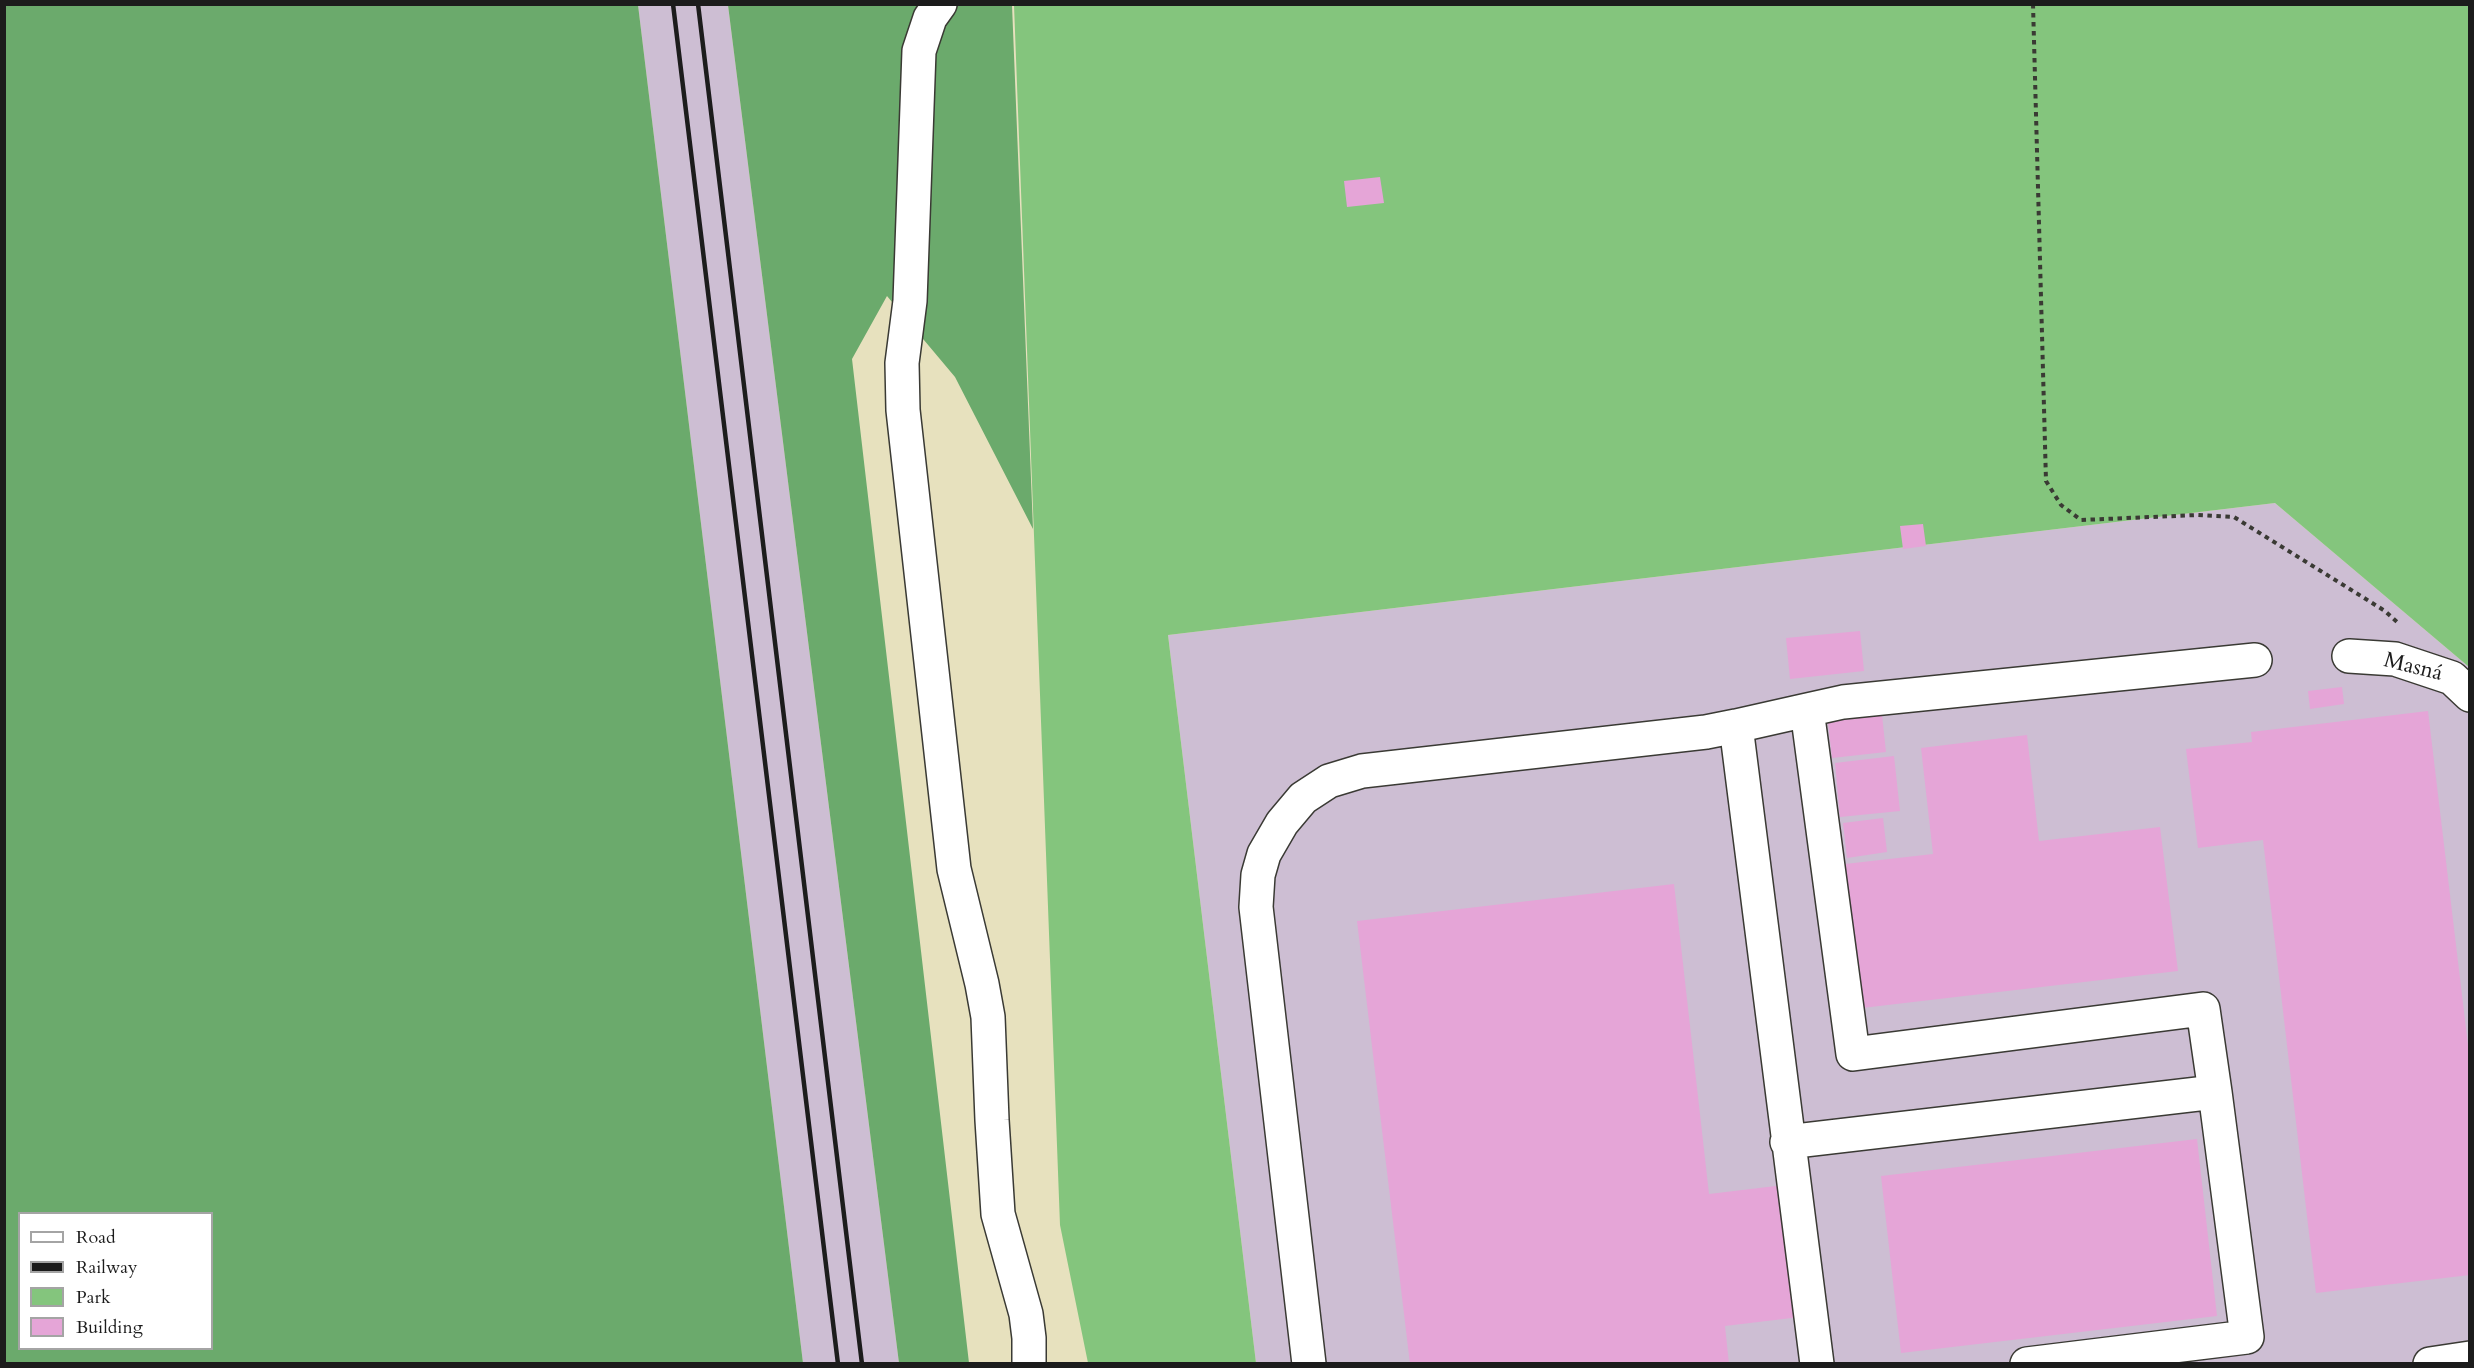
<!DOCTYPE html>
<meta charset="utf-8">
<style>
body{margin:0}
#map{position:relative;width:2474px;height:1368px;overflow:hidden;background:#e7e1be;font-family:Cardo,serif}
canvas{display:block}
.frame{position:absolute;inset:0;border:6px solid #1c1c1c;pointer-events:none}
.legend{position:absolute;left:18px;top:1212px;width:195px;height:138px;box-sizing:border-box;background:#fff;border:2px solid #a4a4a4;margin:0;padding:8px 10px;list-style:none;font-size:18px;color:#1c1c1c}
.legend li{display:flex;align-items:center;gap:12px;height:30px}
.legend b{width:30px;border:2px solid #a4a4a4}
</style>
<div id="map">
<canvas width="2474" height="1368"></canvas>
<div class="frame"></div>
<ul class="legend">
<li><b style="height:8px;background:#fff"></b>Road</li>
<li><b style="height:8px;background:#1c1c1c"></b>Railway</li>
<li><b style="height:16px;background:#84c57d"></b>Park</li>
<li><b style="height:16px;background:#e5a5d7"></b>Building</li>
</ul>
</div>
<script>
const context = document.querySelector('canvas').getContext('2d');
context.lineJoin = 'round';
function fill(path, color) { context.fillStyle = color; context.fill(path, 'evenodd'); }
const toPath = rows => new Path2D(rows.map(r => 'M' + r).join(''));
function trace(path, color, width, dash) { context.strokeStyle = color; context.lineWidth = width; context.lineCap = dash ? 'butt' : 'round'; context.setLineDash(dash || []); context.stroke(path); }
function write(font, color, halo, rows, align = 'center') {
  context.font = font + ' Cardo,serif'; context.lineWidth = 4.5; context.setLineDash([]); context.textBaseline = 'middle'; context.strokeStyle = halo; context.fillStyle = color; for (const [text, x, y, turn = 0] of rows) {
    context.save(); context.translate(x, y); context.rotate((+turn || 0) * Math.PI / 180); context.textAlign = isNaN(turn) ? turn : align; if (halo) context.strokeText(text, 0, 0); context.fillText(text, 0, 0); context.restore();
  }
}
fill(toPath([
 [638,5,728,5,899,1363,803,1363],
 [2275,503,2469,667,2469,1363,1256,1363,1168,635]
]), '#cdbed3');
fill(toPath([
 [1014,5,2469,5,2469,667,2275,503,1168,635,1256,1363,1088,1363,1060,1225]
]), '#84c57d');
fill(toPath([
 [5,4,638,5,803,1363,5,1363],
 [20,1214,212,1214,212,1348,20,1348],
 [728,5,1012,5,1033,529,955,377,887,296,852,359,969,1363,899,1363]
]), '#6baa6c');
fill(toPath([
 [1380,177,1384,203,1347,207,1344,181],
 [1923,524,1926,546,1903,549,1900,526],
 [1860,631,1864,671,1790,679,1786,638],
 [2342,687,2344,704,2310,709,2308,691],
 [2428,711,2470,1062,2470,1275,2316,1293,2263,840,2198,848,2186,749,2252,742,2251,732],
 [1882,715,1886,752,1832,758,1828,722],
 [2027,735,2039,841,2160,827,2178,971,1862,1008,1845,864,1933,854,1921,748],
 [1894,756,1900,811,1840,817,1835,763],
 [1883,818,1887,852,1847,858,1843,823],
 [1674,884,1709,1194,1784,1185,1800,1317,1725,1326,1729,1364,1410,1364,1357,921],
 [2197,1139,2217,1316,1901,1353,1881,1176]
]), '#e5a5d7');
const minor = toPath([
 [940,4,930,18,919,51,910,301,902,363,903,410,954,869,982,984,988,1017,992,1120,998,1214,1026,1314,1029,1338,1029,1364],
 [2349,656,2395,659,2452,678,2470,695],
 [1807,710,1843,702,2255,660],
 [1736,726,1807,710,1853,1054,2203,1009,2215,1092],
 [1787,1142,2215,1092,2247,1337,2027,1364],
 [1309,1364,1256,907,1258,875,1264,854,1282,823,1303,798,1329,781,1362,771,1706,732,1736,726,1817,1364],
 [2430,1364,2470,1358]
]);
trace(minor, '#3a3a34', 36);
trace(toPath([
 [2033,4,2046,481,2061,505,2081,520,2198,515,2234,517,2385,611,2397,622]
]), '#3a3a34', 4, [4.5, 4.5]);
trace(minor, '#fff', 33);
trace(toPath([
 [673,4,838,1364],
 [698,4,862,1364]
]), '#1c1c1c', 4.5);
write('22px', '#1c1c1c', '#fff', [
 ["Masná",2413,668,14]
]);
</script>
